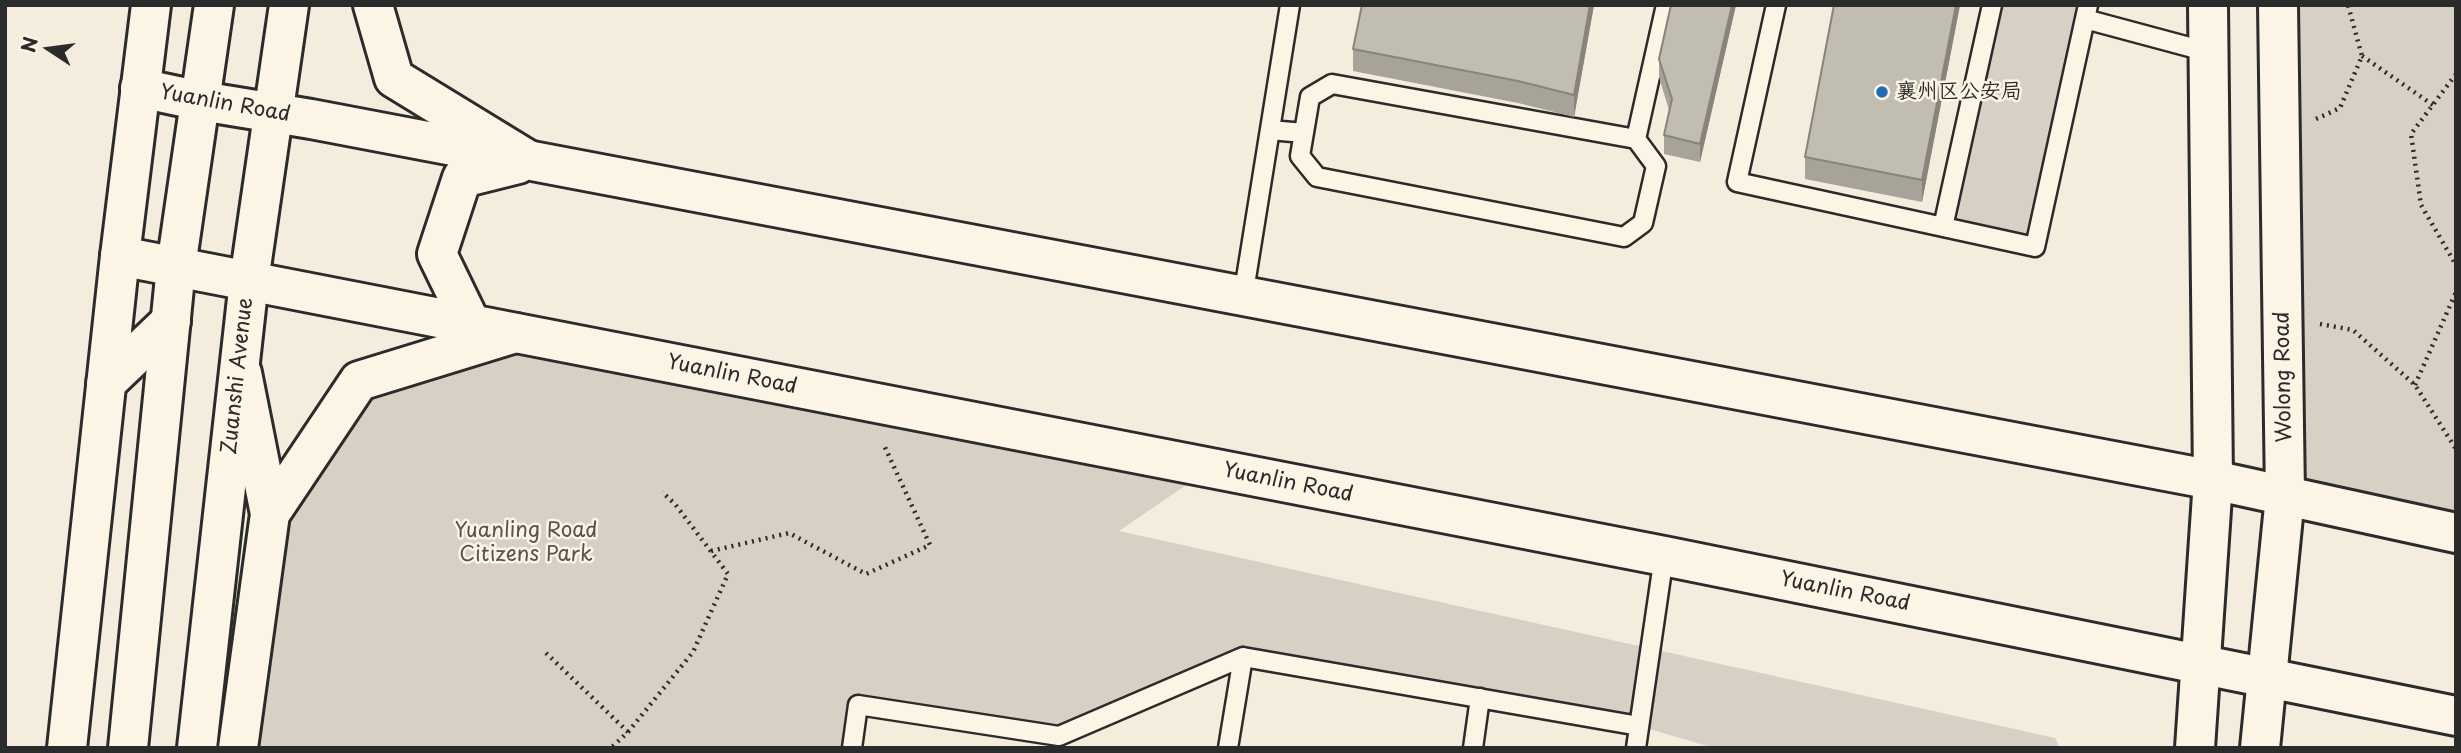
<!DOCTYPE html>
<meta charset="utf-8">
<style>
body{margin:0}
#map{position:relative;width:2461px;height:753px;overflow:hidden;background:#f4edde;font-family:"Playpen Sans",sans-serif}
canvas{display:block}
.frame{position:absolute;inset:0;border:7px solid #2b2b2b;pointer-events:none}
.north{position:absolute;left:14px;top:14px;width:70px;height:70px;-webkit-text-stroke:5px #fcf5e5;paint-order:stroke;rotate:283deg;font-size:19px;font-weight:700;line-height:28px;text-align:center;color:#2b2b2b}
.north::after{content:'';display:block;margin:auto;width:24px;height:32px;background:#2b2b2b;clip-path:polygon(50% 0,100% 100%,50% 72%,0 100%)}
</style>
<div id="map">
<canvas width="2461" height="753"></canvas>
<div class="frame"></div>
<div class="north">N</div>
</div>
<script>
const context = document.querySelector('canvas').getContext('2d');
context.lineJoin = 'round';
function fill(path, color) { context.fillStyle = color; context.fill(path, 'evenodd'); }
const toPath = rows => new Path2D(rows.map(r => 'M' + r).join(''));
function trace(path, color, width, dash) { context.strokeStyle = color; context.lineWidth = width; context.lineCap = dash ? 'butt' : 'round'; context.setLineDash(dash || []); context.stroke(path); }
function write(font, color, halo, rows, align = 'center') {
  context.font = font + ' "Playpen Sans","LXGW WenKai TC",sans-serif'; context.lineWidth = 5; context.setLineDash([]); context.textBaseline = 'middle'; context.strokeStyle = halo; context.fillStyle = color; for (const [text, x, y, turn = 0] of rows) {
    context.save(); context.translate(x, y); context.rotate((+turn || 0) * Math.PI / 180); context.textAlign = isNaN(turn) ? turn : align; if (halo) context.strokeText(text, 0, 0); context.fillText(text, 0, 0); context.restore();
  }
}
fill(toPath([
 [1992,5,2088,5,2035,247,1943,227],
 [2278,5,2456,5,2456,533,2285,496],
 [515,333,1211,468,1119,531,2055,738,2060,748,1714,748,1639,726,1243,657,1071,731,859,705,852,748,238,748,270,514,359,381]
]), '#d6d1c4');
const lane = toPath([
 [1776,5,1737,182,2035,247,2088,5],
 [2085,19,2208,52],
 [1270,130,1304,133],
 [1636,139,1332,84,1310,97,1300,156,1317,177,1624,237,1643,223,1656,166,1636,139,1666,5],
 [1943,227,1992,5],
 [1243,297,1290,5],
 [852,748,858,705,1059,736,1243,657,1639,726],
 [1228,748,1243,657],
 [1473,748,1480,698],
 [1636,748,1664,556]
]);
const secondary = toPath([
 [373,5,394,78,528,160],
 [106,383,171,321],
 [270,514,359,381,515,333],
 [67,748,120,256,151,5],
 [238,748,270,514,242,373],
 [2195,748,2213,480,2208,5],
 [2260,748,2285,496,2278,5]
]);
const primary = toPath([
 [140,88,201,101,311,119,2213,480,2456,533],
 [120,256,1664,556,2456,716],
 [471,324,437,254,462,178,518,164]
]);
const highway = toPath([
 [128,748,176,267,214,5],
 [197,748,249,281,289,5]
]);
trace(lane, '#2b2b2b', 23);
trace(secondary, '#2b2b2b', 44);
trace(primary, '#2b2b2b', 44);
trace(highway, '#2b2b2b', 44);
trace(toPath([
 [2362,56,2433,105],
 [2456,74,2411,134,2421,205,2456,265],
 [2316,119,2340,108,2362,56,2348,5],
 [2320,324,2353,330,2415,385,2456,449],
 [2415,385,2456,292],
 [711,551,789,533,866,574,930,545,883,443],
 [546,653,628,732,611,748],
 [628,732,693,652,728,574,675,504,662,492]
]), '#2b2b2b', 4.5, [2, 5]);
trace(lane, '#fcf5e5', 18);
trace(secondary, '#fcf5e5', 38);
trace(primary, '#fcf5e5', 38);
trace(highway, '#fcf5e5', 38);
fill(toPath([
 [1594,5,1574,117,1518,103,1353,71,1353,49],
 [1671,5,1736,5,1700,162,1664,154,1664,135,1669,110,1659,77,1659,59],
 [1960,5,1922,202,1805,179,1805,157]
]), '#a7a398');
fill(toPath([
 [1590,5,1594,5,1574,117,1574,95],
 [1732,5,1736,5,1700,162,1700,144],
 [1956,5,1960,5,1922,202,1922,180]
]), '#88847c');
const building = toPath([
 [1362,5,1590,5,1574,95,1518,81,1353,49,1362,5],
 [1671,5,1732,5,1700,144,1664,135,1672,99,1659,59,1671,5],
 [1834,5,1956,5,1922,180,1805,157,1834,5]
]);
fill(building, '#c2bdb1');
trace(building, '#88847c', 2);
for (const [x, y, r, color] of [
 [1882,92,7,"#1f6fb2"]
]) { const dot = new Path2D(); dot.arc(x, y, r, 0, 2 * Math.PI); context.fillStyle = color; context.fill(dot); trace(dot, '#fcf5e5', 2.5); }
write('21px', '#2b2b2b', '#fcf5e5', [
 ["襄州区公安局",1896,92]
], 'left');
write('21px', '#2b2b2b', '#fcf5e5', [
 ["Yuanlin Road",225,104,10],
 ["Yuanlin Road",732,375,11],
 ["Zuanshi Avenue",238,376,-84],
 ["Wolong Road",2284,377,-91],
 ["Yuanlin Road",1288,483,11],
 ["Yuanlin Road",1845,592,11]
]);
write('21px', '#565451', '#fcf5e5', [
 ["Yuanling Road",526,531],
 ["Citizens Park",526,555]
]);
</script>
